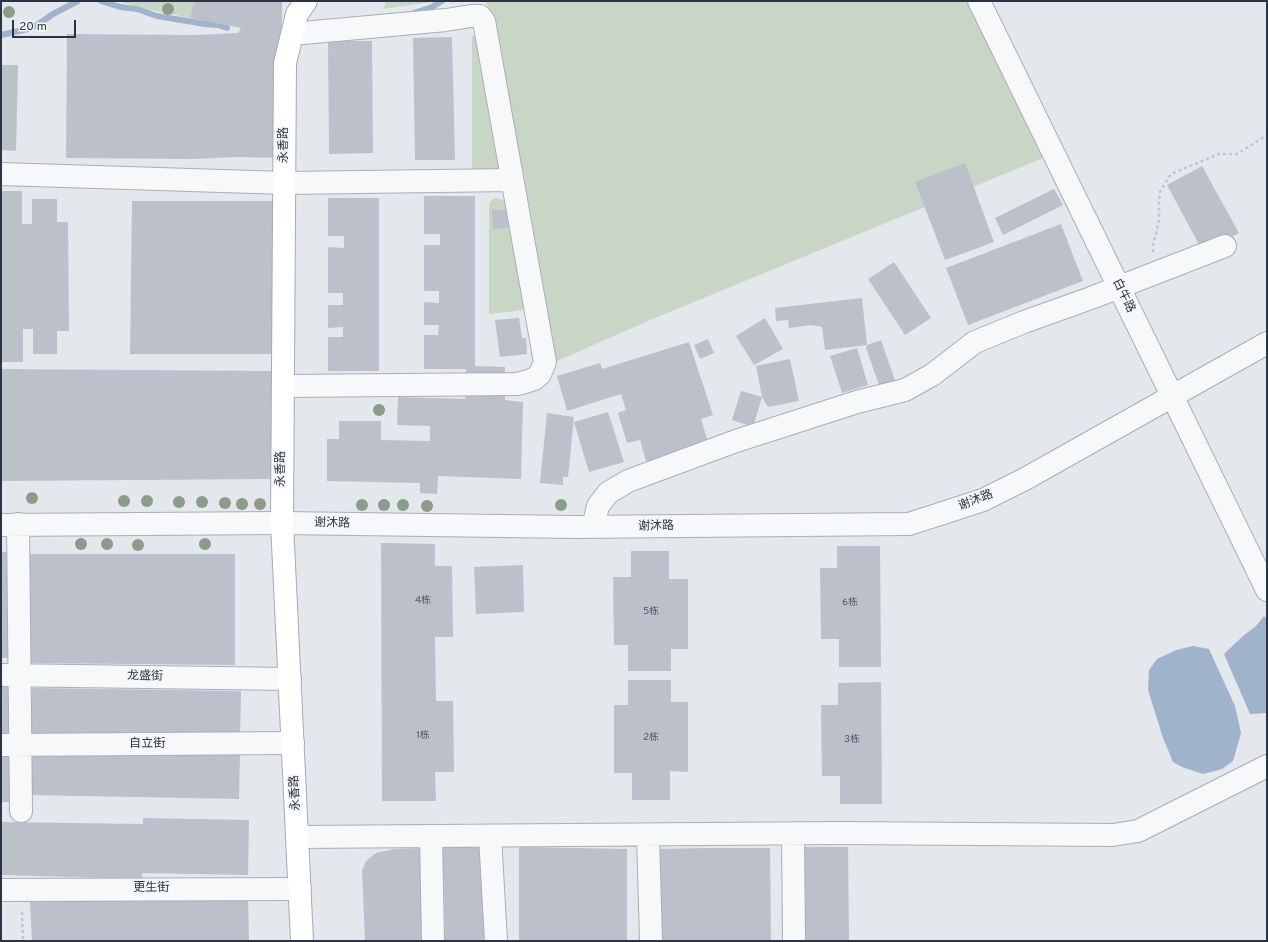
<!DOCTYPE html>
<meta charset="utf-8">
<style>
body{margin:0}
#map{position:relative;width:1268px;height:942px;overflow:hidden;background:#e4e7ec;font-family:Overpass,sans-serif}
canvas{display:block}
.frame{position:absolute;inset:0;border:2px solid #2b3445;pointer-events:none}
.scale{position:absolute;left:12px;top:20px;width:64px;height:18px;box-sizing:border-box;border:2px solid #2b3445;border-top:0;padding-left:5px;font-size:12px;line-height:14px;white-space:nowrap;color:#2b3445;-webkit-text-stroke:3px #f4f6f9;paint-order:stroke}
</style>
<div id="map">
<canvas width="1268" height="942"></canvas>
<div class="frame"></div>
<div class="scale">20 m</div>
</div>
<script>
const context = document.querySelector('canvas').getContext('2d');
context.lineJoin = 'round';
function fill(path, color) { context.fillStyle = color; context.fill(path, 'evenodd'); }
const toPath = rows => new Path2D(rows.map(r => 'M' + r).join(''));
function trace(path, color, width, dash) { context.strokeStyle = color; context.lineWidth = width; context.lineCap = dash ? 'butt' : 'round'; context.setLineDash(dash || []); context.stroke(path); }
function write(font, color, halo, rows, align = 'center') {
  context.font = font + ' Overpass,"Noto Sans SC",sans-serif'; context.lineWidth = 4; context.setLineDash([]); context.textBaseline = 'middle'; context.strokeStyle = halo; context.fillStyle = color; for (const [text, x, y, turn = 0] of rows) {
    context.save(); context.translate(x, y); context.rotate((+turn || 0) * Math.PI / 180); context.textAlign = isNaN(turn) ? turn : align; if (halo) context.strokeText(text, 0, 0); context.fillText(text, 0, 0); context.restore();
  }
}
fill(toPath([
 [119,1,194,1,190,18,142,8],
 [386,1,438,1,383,9],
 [485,1,984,1,1048,156,648,321,555,362,493,14],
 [472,36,476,36,499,172,472,171],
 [494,198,500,199,506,202,524,310,489,314,489,204]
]), '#c9d6c5');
fill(toPath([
 [1264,616,1267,619,1267,713,1250,714,1224,654,1243,636,1256,626],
 [1193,646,1209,649,1235,706,1241,733,1233,761,1222,769,1203,774,1182,767,1173,762,1163,738,1148,690,1149,670,1157,659,1176,650]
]), '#9fb4cc');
trace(toPath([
 [101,1,120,7,137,9,157,16,205,24,219,25,227,28],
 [414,13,432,7,442,1],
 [1,35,28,29,37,25,53,14,78,1]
]), '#9fb4cc', 6);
fill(toPath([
 [194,1,282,1,281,158,237,157,194,159,66,158,67,34,196,35,238,33,241,28,190,18],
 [452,37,455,160,415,160,413,38],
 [328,41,372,41,373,153,329,154],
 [1,65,18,65,16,151,1,150],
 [965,163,994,242,945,260,915,182],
 [1202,166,1239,233,1203,252,1167,185],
 [1054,189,1063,205,1003,235,995,218],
 [1,191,22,191,22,224,32,224,32,199,57,199,57,222,68,222,69,331,57,331,57,354,33,354,33,329,23,329,23,362,1,362],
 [424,196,475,196,475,366,505,367,505,400,523,402,521,479,438,476,437,494,420,493,420,483,327,481,327,439,339,439,339,421,381,421,381,440,430,441,430,426,397,425,398,397,465,399,466,369,424,369,424,335,438,335,439,325,424,325,424,302,439,303,439,291,424,291,424,245,440,245,440,234,424,234],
 [328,198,379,198,379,371,328,371,328,337,343,337,343,327,328,328,328,305,343,305,343,293,328,293,328,247,344,248,344,236,328,236],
 [132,201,277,201,276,354,130,354],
 [492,210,508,210,509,228,493,229],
 [1061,224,1083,281,968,325,946,268],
 [894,262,931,318,905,335,868,279],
 [862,298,867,345,825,350,822,327,811,325,789,328,788,320,776,321,775,308],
 [519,318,522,338,526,338,527,354,500,357,495,320],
 [765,318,783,349,754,365,736,336],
 [708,339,714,353,700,359,694,345],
 [881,340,897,386,881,391,866,348,867,345],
 [689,342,713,415,701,419,710,449,648,468,640,440,627,443,618,413,626,410,621,394,567,411,557,376,600,363,602,369],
 [857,348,868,385,842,393,830,356],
 [790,359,799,401,768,407,762,397,756,366],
 [1,369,273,371,273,479,1,481],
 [741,391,762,397,753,427,732,420],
 [608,412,624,462,589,472,574,422],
 [547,413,574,417,568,477,563,477,563,485,540,483],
 [381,543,435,544,435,566,452,566,453,637,435,637,436,701,453,701,454,772,435,772,436,801,382,801],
 [837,546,880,546,881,667,839,667,839,639,821,639,820,568,837,568],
 [631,551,669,551,669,579,688,579,688,649,671,649,671,671,628,671,628,645,614,645,613,577,631,577],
 [1,552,12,552,11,658,1,658],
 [27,554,235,554,235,665,27,663],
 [523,565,524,612,476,614,474,567],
 [628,680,671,680,671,702,688,702,688,772,670,771,670,800,632,800,632,773,614,773,614,705,628,705],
 [881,682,882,804,840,804,840,776,822,776,821,705,838,705,838,683],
 [1,686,10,687,9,734,1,734],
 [32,688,241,691,240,739,31,734],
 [30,748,240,751,239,799,30,795],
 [1,754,10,755,9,802,1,802],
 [143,818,249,820,248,875,142,873,142,879,1,875,1,822,143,824],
 [486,846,488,941,445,941,444,881,426,882,427,941,365,941,362,871,366,861,376,853,394,849],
 [519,847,627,849,627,941,519,941],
 [801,847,848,847,849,941,802,941],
 [708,848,770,848,771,941,658,941,658,849],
 [248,897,249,941,32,941,30,902]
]), '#bbc0ca');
const minor = toPath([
 [979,1,1267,590],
 [1,174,285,183,512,180],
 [283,386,517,384,525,382,534,379,540,374,545,362,484,21,480,16,471,16,446,20,292,34],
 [18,524,21,811],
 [1,525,282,523,574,527,909,524,983,500,1025,479,1267,343],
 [593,527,598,506,608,493,628,481,736,441,857,402,905,390,932,375,975,342,1024,322,1091,298,1225,246],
 [1,675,290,679],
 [1,745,293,743],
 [793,834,794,941],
 [648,835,651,941],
 [431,836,433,941],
 [490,836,496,941],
 [298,837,840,833,1113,835,1138,831,1267,766],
 [1,890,300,889]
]);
const major = toPath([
 [302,941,282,523,285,63,297,14,306,1]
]);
trace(minor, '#a9aeb7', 24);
trace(major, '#a3abb8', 24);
trace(toPath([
 [1153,252,1153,244,1159,222,1159,200,1160,192,1171,174,1219,154,1237,154,1267,135],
 [22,912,23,941]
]), '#c2c5cb', 2.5, [3, 3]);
trace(minor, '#f7f8fa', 22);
trace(major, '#fff', 22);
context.fillStyle = '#899d89';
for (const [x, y] of [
 [168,9],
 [9,12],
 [379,410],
 [32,498],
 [124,501],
 [147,501],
 [179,502],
 [202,502],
 [225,503],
 [242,504],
 [260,504],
 [362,505],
 [384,505],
 [403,505],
 [561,505],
 [427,506],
 [81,544],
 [107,544],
 [205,544],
 [138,545]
]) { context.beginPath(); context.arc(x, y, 6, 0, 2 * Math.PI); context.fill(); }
write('10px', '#4f5766', null, [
 ["4栋",423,601],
 ["6栋",850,603],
 ["5栋",651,612],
 ["1栋",423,736],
 ["2栋",651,738],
 ["3栋",852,740]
]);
write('12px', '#2b3445', '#f4f6f9', [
 ["永香路",285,145,-90],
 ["白牛路",1123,296,64],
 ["永香路",282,469,-90],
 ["谢沐路",976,501,-21],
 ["谢沐路",332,524,1],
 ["谢沐路",656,527,-1],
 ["龙盛街",145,677,1],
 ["自立街",147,745],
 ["永香路",296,793,-93],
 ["更生街",151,889]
]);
</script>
